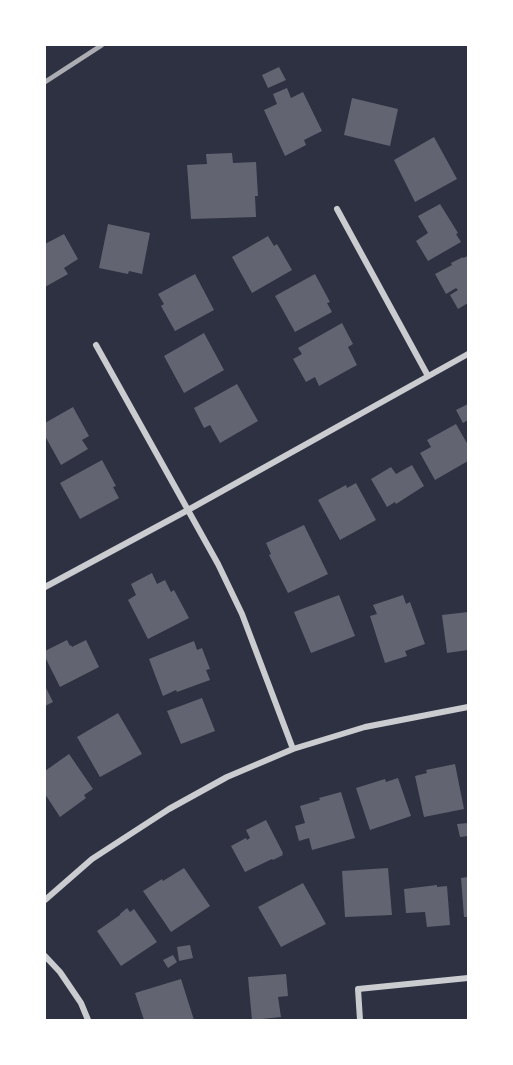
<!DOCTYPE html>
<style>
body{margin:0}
#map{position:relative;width:513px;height:1065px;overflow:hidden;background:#2d3142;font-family:"Sofia Sans Condensed",sans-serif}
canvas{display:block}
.frame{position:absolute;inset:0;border:46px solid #fff;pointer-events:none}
</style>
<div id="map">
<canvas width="513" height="1065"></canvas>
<div class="frame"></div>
</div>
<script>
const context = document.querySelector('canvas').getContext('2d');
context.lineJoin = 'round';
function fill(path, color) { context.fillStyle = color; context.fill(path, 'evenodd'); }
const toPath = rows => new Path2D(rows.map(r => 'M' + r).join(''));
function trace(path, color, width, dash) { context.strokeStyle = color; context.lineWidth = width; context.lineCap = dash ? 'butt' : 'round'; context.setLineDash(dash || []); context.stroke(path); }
fill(toPath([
 [279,67,286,80,268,88,262,75],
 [287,88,291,98,303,92,322,131,304,140,306,145,285,156,264,110,277,104,273,94],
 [352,98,398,109,390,146,344,135],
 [434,137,457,179,415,202,394,160],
 [232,153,233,163,256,162,258,196,255,196,256,217,191,219,187,165,207,164,206,154],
 [440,204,458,233,456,234,461,242,428,261,416,241,428,233,418,216],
 [108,224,150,233,142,274,129,271,128,274,99,268],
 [64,234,78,259,64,268,68,274,45,287,45,244],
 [268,236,274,246,277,244,292,270,252,293,232,257],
 [468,256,468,303,458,309,450,295,458,290,456,288,446,294,435,274,452,265,451,263,463,257,463,258],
 [195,274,214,310,175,331,161,306,164,304,158,294],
 [315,274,330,302,327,303,332,312,295,332,275,296],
 [342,323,353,344,348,347,357,365,319,386,315,377,306,382,293,359,302,354,298,348],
 [204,333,224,370,184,393,164,356],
 [237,384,258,421,220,443,210,425,204,428,194,408],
 [468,404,468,420,463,423,456,410],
 [73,407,89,436,82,440,88,449,61,465,45,436,45,423],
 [456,424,468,445,468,461,435,480,420,453,431,447,427,440],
 [102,460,116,486,113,487,119,498,80,519,60,483],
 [412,465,424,486,396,504,395,502,387,507,371,479,391,467,396,474],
 [356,483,376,520,340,540,318,500,346,485,347,488],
 [304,525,328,574,288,593,269,555,271,554,266,543],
 [152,573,157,584,165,580,171,592,174,590,189,618,148,639,128,600,136,595,131,584],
 [339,595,355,636,311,653,294,612],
 [403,595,406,604,410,602,425,644,405,651,407,656,385,663,370,616,377,614,373,605],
 [468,612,468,650,447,653,442,615],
 [67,640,70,646,71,645,72,647,86,640,99,667,60,687,45,657,45,651],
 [194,641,197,650,202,648,210,669,206,670,210,680,177,692,176,690,163,696,149,659],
 [45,686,53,702,45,706],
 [202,698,215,731,181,744,167,711],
 [118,713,142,754,100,777,77,737],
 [69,754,93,789,84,795,86,798,60,817,45,794,45,771],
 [455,764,464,809,424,817,415,776,427,773,426,770],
 [398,778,411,816,370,830,356,788,385,779,386,782],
 [341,792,355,838,312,850,309,838,299,841,295,826,305,823,300,806,320,800,319,798],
 [266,820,283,853,282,854,283,855,273,860,272,859,245,872,231,846,246,838,247,840,250,838,246,830],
 [468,823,468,836,460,837,457,824],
 [184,868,210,906,171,932,143,891,162,879,163,881],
 [388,868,392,915,345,917,342,871],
 [468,877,468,917,464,917,461,878],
 [303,883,326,924,281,947,258,907],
 [437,885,437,887,447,886,450,925,427,927,425,912,406,913,404,889],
 [127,908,130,912,134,909,157,942,121,966,97,931,120,915,120,914],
 [190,945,193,958,179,961,177,947],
 [173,955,177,962,168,968,163,960],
 [286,974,288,996,278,997,281,1017,252,1020,248,977],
 [181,979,194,1020,144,1020,135,993]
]), '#626471');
trace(toPath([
 [337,209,428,376],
 [96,345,218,564,242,614,293,749],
 [45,587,188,510,468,354],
 [45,900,92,859,169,809,227,777,293,749,365,727,468,707],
 [45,956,60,972,81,1003,88,1020],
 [360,1020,358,989,468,978]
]), '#caccd0', 6);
trace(toPath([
 [45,82,102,45]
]), '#abadb3', 4.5);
</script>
